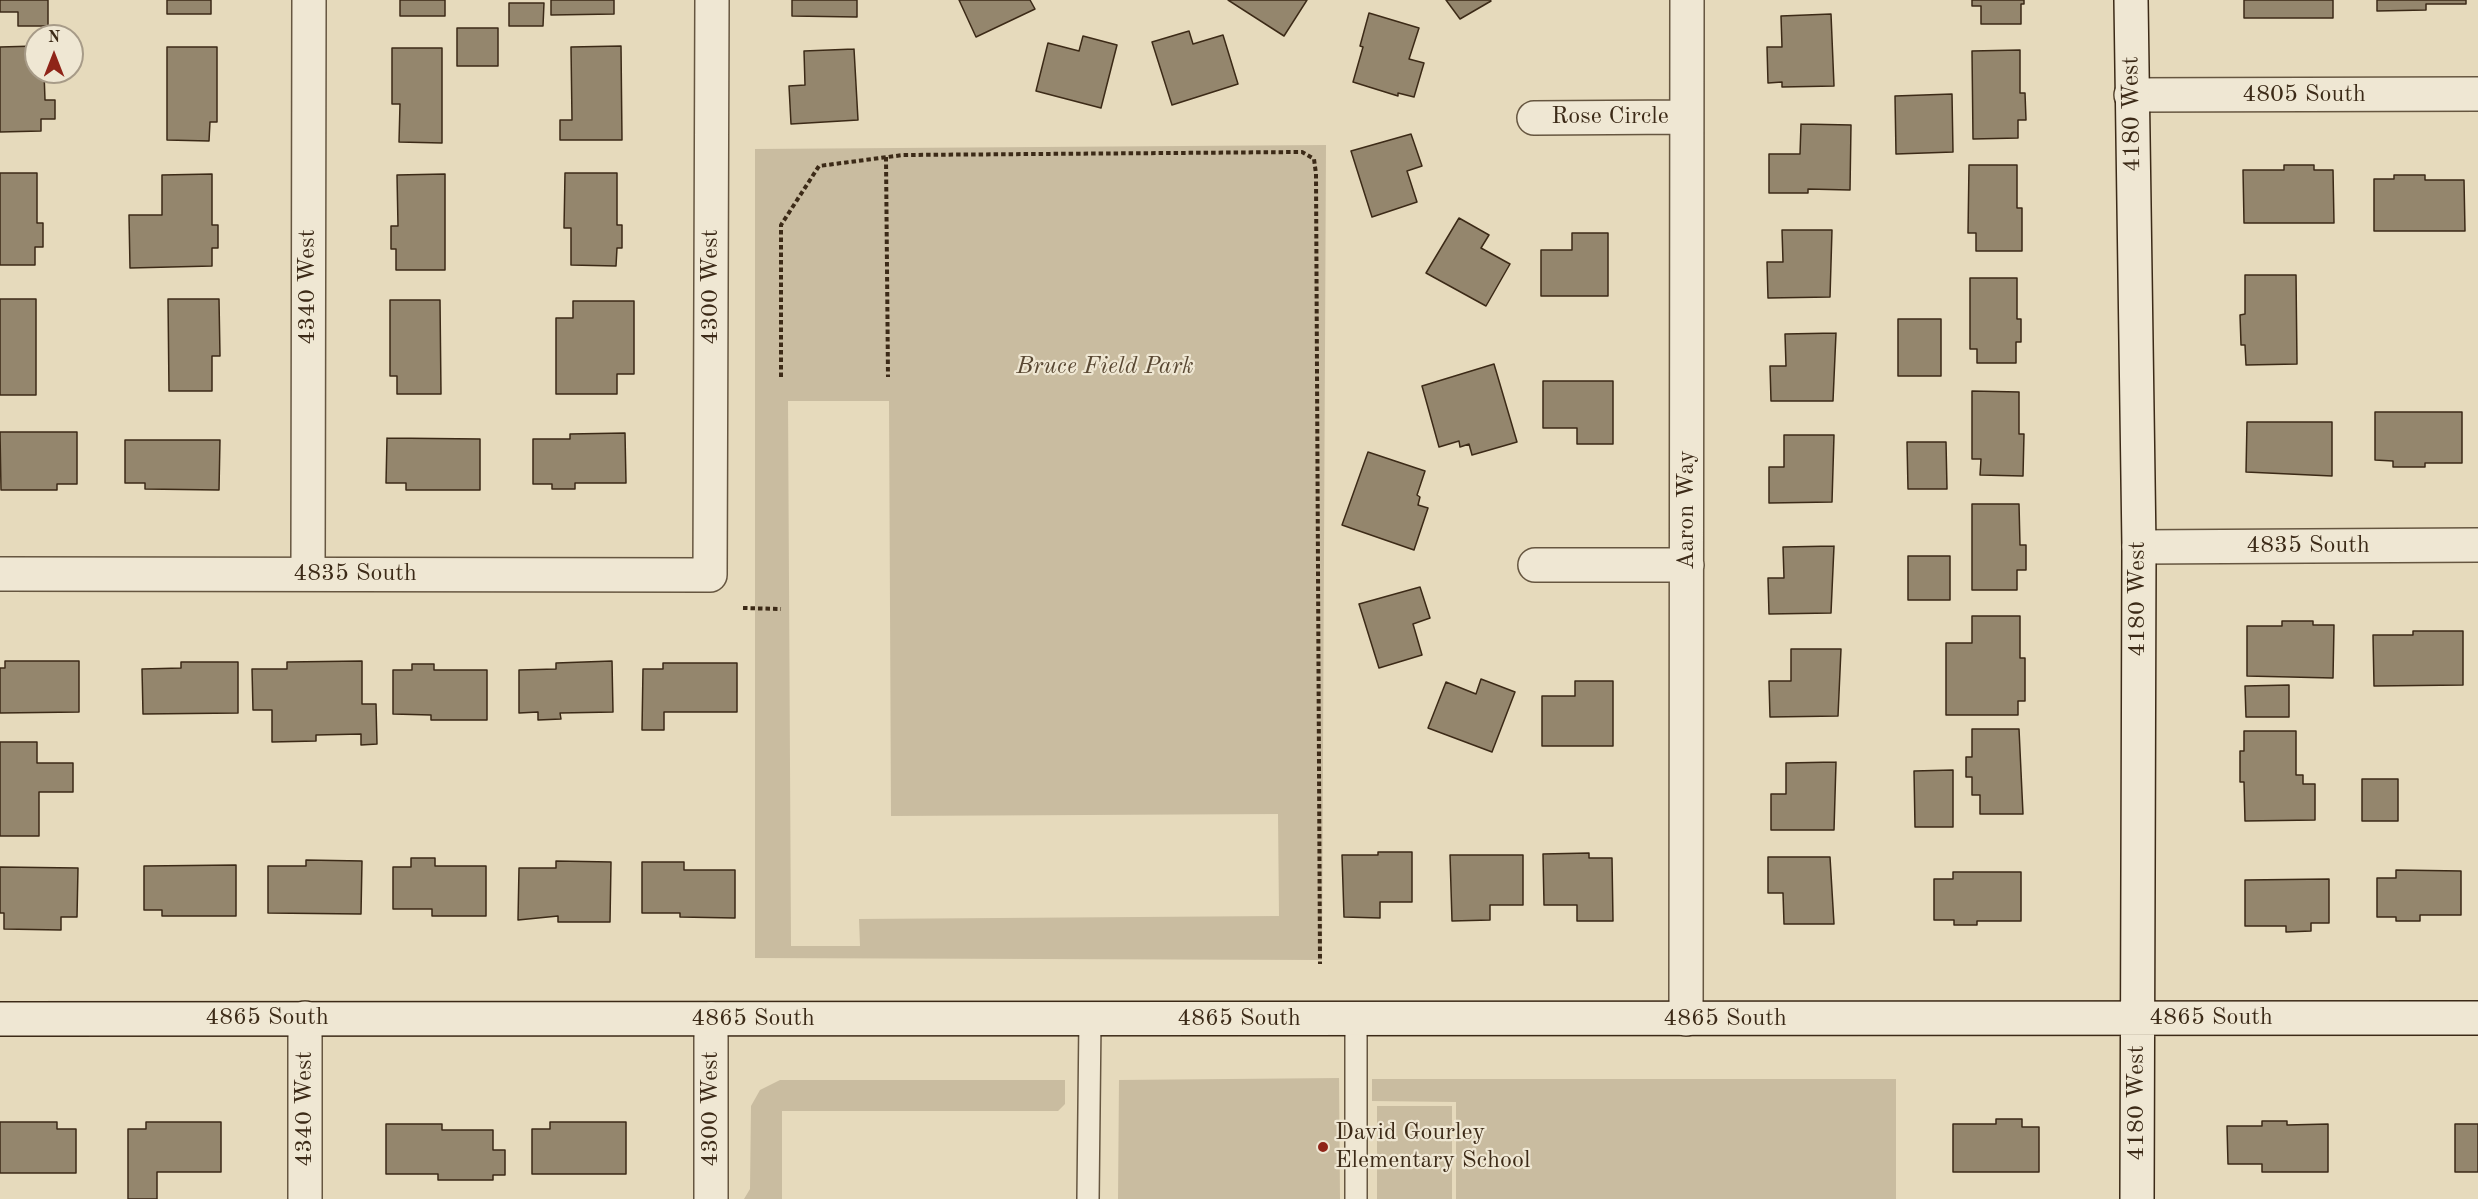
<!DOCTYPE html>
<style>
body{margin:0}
#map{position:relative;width:2478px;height:1199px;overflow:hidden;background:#e6dabc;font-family:"Old Standard TT",serif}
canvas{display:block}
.north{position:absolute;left:24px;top:24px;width:60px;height:60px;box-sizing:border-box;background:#efe7d3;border:2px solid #a79b88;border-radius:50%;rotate:0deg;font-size:16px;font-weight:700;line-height:24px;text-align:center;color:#3c2a17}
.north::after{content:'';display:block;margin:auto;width:21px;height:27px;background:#8f2418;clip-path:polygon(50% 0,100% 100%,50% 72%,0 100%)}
</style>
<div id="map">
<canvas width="2478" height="1199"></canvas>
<div class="north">N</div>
</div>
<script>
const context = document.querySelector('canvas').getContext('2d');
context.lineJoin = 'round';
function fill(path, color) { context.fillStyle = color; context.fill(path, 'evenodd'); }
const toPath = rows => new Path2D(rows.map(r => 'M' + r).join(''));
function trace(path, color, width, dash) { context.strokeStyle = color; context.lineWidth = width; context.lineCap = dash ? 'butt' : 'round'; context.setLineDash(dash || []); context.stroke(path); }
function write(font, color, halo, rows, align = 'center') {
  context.font = font + ' "Old Standard TT",serif'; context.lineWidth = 4.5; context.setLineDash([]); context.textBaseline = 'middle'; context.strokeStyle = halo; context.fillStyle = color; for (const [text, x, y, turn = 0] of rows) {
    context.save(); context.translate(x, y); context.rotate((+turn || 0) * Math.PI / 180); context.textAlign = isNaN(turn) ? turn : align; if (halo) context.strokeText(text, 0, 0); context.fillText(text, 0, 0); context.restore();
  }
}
fill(toPath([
 [1326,145,1322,960,755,958,755,149],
 [788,401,889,401,891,816,1278,814,1279,916,859,919,860,946,791,946],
 [1339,1078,1340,1199,1118,1199,1119,1080],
 [1372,1079,1896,1079,1896,1199,1456,1199,1456,1102,1372,1101],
 [780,1080,1065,1080,1065,1104,1058,1111,782,1111,782,1199,744,1199,750,1189,751,1106,760,1090],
 [1377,1106,1452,1106,1452,1199,1377,1199]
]), '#c9bca0');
const building = toPath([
 [0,0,48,0,48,26,18,26,18,12,0,12,0,0],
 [167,0,211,0,211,14,167,14,167,0],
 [400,0,445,0,445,16,400,16,400,0],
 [551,0,614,0,614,14,551,15,551,0],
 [792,0,857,0,857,17,792,16,792,0],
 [959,0,1030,0,1035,9,976,37,959,0],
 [1228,0,1307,0,1284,36,1228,0],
 [1446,0,1490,0,1491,1,1460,19,1446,0],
 [1972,0,2024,0,2024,4,2021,4,2021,24,1981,24,1981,6,1972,6,1972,0],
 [2244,0,2333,0,2333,18,2244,18,2244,0],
 [2377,0,2466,0,2466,4,2426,4,2426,10,2377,11,2377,0],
 [509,3,544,3,543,26,509,26,509,3],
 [1369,13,1419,28,1409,59,1424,63,1414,97,1398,93,1398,96,1353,82,1363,47,1360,46,1369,13],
 [1831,14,1834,86,1782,87,1782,82,1768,83,1767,47,1782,47,1781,16,1831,14],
 [457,28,498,28,498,66,457,66,457,28],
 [1189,31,1193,44,1223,35,1238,84,1172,105,1152,42,1189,31],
 [1083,36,1117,45,1101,108,1036,91,1048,43,1079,51,1083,36],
 [36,46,36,72,44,72,45,100,55,100,55,119,41,119,41,131,0,132,0,47,36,46],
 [621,46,622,140,560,140,560,120,572,120,571,47,621,46],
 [167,47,217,47,217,122,210,122,209,141,167,140,167,47],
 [392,48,442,48,442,143,399,142,400,104,392,104,392,48],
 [854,49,858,120,791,124,789,86,805,85,804,51,854,49],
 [2020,50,2020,93,2025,93,2026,120,2018,120,2018,138,1973,139,1972,51,2020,50],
 [1952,94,1953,152,1896,154,1895,96,1952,94],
 [1801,124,1851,125,1850,190,1808,189,1808,193,1769,193,1769,154,1800,154,1801,124],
 [1411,134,1422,166,1407,171,1417,202,1372,217,1351,151,1411,134],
 [1969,165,2017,165,2017,208,2022,208,2022,251,1976,251,1976,233,1968,233,1969,165],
 [2284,165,2314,165,2314,170,2333,170,2334,223,2244,223,2243,170,2284,170,2284,165],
 [0,173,37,173,37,223,43,223,43,247,35,247,35,265,0,265,0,173],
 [565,173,617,173,617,225,622,225,622,248,617,248,616,266,571,265,571,228,564,228,565,173],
 [212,174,212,225,218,225,218,248,212,248,212,266,130,268,129,215,162,215,162,175,212,174],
 [445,174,445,270,396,270,396,249,391,249,391,226,398,226,397,175,445,174],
 [2394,175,2425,175,2425,180,2464,180,2465,231,2374,231,2374,179,2394,179,2394,175],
 [1459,218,1489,235,1481,248,1510,264,1486,306,1426,273,1459,218],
 [1782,230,1832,230,1830,297,1768,298,1767,262,1783,262,1782,230],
 [1572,233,1608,233,1608,296,1541,296,1541,250,1572,250,1572,233],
 [2245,275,2296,275,2297,364,2246,365,2245,345,2241,345,2240,315,2245,314,2245,275],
 [1970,278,2017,278,2017,319,2021,319,2021,342,2016,342,2016,363,1977,363,1977,349,1970,349,1970,278],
 [0,299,36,299,36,395,0,395,0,299],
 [168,299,219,299,220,356,212,356,212,391,169,391,168,299],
 [390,300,440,300,441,394,397,394,397,376,390,376,390,300],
 [573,301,634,301,634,374,617,374,617,394,556,394,556,318,573,318,573,301],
 [1898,319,1941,319,1941,376,1898,376,1898,319],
 [1836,333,1833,401,1771,401,1770,366,1786,366,1785,334,1836,333],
 [1494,364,1517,442,1472,455,1469,444,1460,447,1459,441,1439,447,1422,386,1494,364],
 [1543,381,1613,381,1613,444,1577,444,1577,428,1543,428,1543,381],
 [1972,391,2019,392,2019,434,2024,434,2023,476,1980,475,1981,459,1972,459,1972,391],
 [2375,412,2462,412,2462,463,2425,463,2425,467,2393,467,2393,461,2375,460,2375,412],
 [2247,422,2332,422,2332,476,2246,472,2247,422],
 [0,432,77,432,77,484,57,484,57,490,1,490,0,432],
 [625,433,626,483,575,483,575,489,552,489,552,484,533,484,533,439,570,439,570,434,625,433],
 [1784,435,1834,435,1832,502,1769,503,1769,467,1784,467,1784,435],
 [387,438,480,439,480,490,406,490,406,483,386,483,387,438],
 [125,440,220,440,219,490,145,489,145,483,125,483,125,440],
 [1907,442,1946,442,1947,489,1908,489,1907,442],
 [1368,452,1425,471,1417,495,1420,497,1418,505,1428,508,1414,550,1342,525,1368,452],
 [1972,504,2019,504,2020,545,2026,545,2026,570,2017,570,2017,590,1972,590,1972,504],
 [1834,546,1831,613,1769,614,1768,578,1784,578,1783,547,1834,546],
 [1908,556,1950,556,1950,600,1908,600,1908,556],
 [1420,587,1430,618,1413,624,1422,655,1379,668,1359,604,1420,587],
 [1972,616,2020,616,2020,658,2025,658,2025,701,2018,701,2018,715,1946,715,1946,643,1972,643,1972,616],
 [2282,621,2313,621,2313,625,2334,625,2333,678,2247,676,2247,626,2282,626,2282,621],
 [2413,631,2463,631,2463,685,2374,686,2373,635,2413,635,2413,631],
 [1791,649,1841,649,1838,716,1770,717,1769,681,1791,681,1791,649],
 [5,661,79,661,79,712,0,713,0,668,5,668,5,661],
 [362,661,362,704,376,704,377,744,361,745,361,734,316,735,316,741,272,742,272,710,253,710,252,669,287,669,287,662,362,661],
 [612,661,613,712,560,713,561,719,538,720,538,712,519,713,519,670,556,669,556,663,612,661],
 [181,662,238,662,238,713,143,714,142,669,181,668,181,662],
 [663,663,737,663,737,712,664,712,664,730,642,730,643,669,663,669,663,663],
 [412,664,434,664,434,670,487,670,487,720,431,720,431,715,393,714,393,670,412,670,412,664],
 [1481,679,1515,692,1492,752,1428,728,1446,682,1476,694,1481,679],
 [1575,681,1613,681,1613,746,1542,746,1542,696,1575,696,1575,681],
 [2289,685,2289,717,2246,717,2245,686,2289,685],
 [1972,729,2019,729,2023,814,1980,814,1980,795,1972,795,1972,777,1966,777,1966,757,1972,757,1972,729],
 [2244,731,2296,731,2296,775,2303,775,2303,784,2315,784,2315,820,2245,821,2244,782,2240,782,2240,751,2244,751,2244,731],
 [0,742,37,742,37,763,73,763,73,792,39,792,39,836,0,836,0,742],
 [1836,762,1834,830,1771,830,1771,794,1786,794,1786,763,1836,762],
 [1953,770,1953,827,1915,827,1914,771,1953,770],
 [2362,779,2398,779,2398,821,2362,821,2362,779],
 [1378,852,1412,852,1412,902,1380,902,1380,918,1344,917,1342,855,1378,855,1378,852],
 [1589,853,1589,858,1612,858,1613,921,1577,921,1577,905,1544,905,1543,854,1589,853],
 [1450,855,1523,855,1523,905,1490,905,1490,920,1452,921,1450,855],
 [1768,857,1830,857,1834,924,1784,924,1783,893,1768,893,1768,857],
 [411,858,435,858,435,866,486,866,486,916,432,916,432,909,393,909,393,867,411,867,411,858],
 [306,860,362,861,361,914,268,913,268,866,306,866,306,860],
 [556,861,611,862,610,922,558,922,558,916,518,920,519,868,556,868,556,861],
 [642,862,684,862,684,870,735,870,735,918,680,917,680,913,642,913,642,862],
 [236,865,236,916,162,916,162,910,144,910,144,866,236,865],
 [0,867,78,868,77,917,61,917,61,930,4,929,4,913,0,913,0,867],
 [2396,870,2461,871,2461,915,2420,915,2420,921,2396,921,2396,917,2377,917,2377,878,2396,878,2396,870],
 [1953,872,2021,872,2021,921,1977,921,1977,925,1954,925,1954,920,1934,920,1934,879,1953,879,1953,872],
 [2329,879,2329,923,2311,923,2311,931,2286,932,2286,926,2245,926,2245,880,2329,879],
 [1996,1119,2022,1119,2022,1127,2039,1127,2039,1172,1953,1172,1953,1124,1996,1124,1996,1119],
 [2262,1121,2287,1121,2287,1125,2328,1124,2328,1172,2262,1172,2262,1164,2228,1164,2227,1126,2262,1126,2262,1121],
 [0,1122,57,1122,57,1129,76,1129,76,1173,0,1173,0,1122],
 [146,1122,221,1122,221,1172,157,1172,157,1199,128,1199,128,1129,146,1129,146,1122],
 [550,1122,626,1122,626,1174,532,1174,532,1129,550,1129,550,1122],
 [386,1124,442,1124,442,1130,493,1130,493,1150,505,1150,505,1175,493,1175,493,1180,438,1180,438,1174,386,1174,386,1124],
 [2455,1124,2478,1124,2478,1172,2455,1172,2455,1124]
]);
fill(building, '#94866d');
trace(building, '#3c2a17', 1.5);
const lane = toPath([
 [1088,1199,1090,1019],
 [1356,1199,1356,1019]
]);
const street = toPath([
 [2131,95,2478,94],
 [1534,118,1686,117],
 [2139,547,2478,545],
 [1535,565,1687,565],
 [0,574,710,575,712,0],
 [308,574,309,0],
 [305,1018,305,1199],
 [711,1019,711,1199],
 [1686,1019,1687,0]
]);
const secondary = toPath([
 [2131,0,2139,547,2137,1199],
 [0,1019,2478,1018]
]);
trace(lane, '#665640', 24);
trace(street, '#665640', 36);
trace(secondary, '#3c2a17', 36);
trace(toPath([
 [886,157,888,377],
 [781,377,781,225,819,166,903,155,1302,152,1314,159,1316,174,1320,964],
 [743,608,781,609]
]), '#3c2a17', 4, [4.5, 3]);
trace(lane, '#efe7d3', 21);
trace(street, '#efe7d3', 33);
trace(secondary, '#efe7d3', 33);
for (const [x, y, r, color] of [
 [1323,1147,6,"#8f2418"]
]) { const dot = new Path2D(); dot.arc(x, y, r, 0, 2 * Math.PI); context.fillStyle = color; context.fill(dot); trace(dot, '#efe7d3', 2); }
write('24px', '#3c2a17', '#efe7d3', [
 ["4805 South",2304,95],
 ["4180 West",2132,114,-91],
 ["Rose Circle",1610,117],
 ["4340 West",308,287,-90],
 ["4300 West",711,287,-90],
 ["Aaron Way",1687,510,-90],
 ["4835 South",2308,546],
 ["4835 South",355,574],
 ["4180 West",2138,599,-90],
 ["4865 South",267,1018],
 ["4865 South",2211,1018],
 ["4865 South",753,1019],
 ["4865 South",1239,1019],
 ["4865 South",1725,1019],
 ["4180 West",2137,1103,-90],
 ["4340 West",305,1109,-90],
 ["4300 West",711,1109,-90]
]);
write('italic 24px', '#584732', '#efe7d3', [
 ["Bruce Field Park",1105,367]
]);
write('24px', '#3c2a17', '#efe7d3', [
 ["David Gourley",1335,1133],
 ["Elementary School",1335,1161]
], 'left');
</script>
